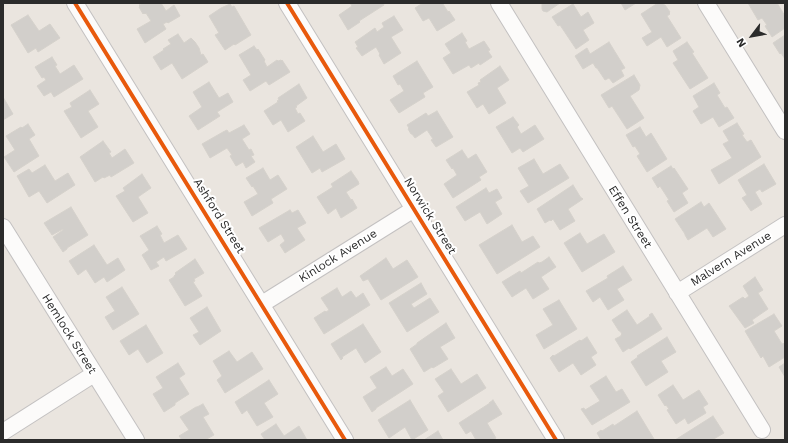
<!DOCTYPE html>
<style>
body{margin:0}
#map{position:relative;width:788px;height:443px;overflow:hidden;background:#eae5df;font-family:"Work Sans",sans-serif}
canvas{display:block}
.frame{position:absolute;inset:0;border:4px solid #2b2b2b;pointer-events:none}
.north{position:absolute;left:732px;top:16px;width:40px;height:40px;-webkit-text-stroke:3px #fff;paint-order:stroke;rotate:238deg;font-size:11px;font-weight:700;line-height:16px;text-align:center;color:#2b2b2b}
.north::after{content:'';display:block;margin:auto;width:14px;height:18px;background:#2b2b2b;clip-path:polygon(50% 0,100% 100%,50% 72%,0 100%)}
</style>
<div id="map">
<canvas width="788" height="443"></canvas>
<div class="frame"></div>
<div class="north">N</div>
</div>
<script>
const context = document.querySelector('canvas').getContext('2d');
context.lineJoin = 'round';
function fill(path, color) { context.fillStyle = color; context.fill(path, 'evenodd'); }
const toPath = rows => new Path2D(rows.map(r => 'M' + r).join(''));
function trace(path, color, width, dash) { context.strokeStyle = color; context.lineWidth = width; context.lineCap = dash ? 'butt' : 'round'; context.setLineDash(dash || []); context.stroke(path); }
function write(font, color, halo, rows, align = 'center') {
  context.font = font + ' "Work Sans",sans-serif'; context.lineWidth = 4; context.setLineDash([]); context.textBaseline = 'middle'; context.strokeStyle = halo; context.fillStyle = color; for (const [text, x, y, turn = 0] of rows) {
    context.save(); context.translate(x, y); context.rotate((+turn || 0) * Math.PI / 180); context.textAlign = isNaN(turn) ? turn : align; if (halo) context.strokeText(text, 0, 0); context.fillText(text, 0, 0); context.restore();
  }
}
const building = toPath([
 [143,3,161,3,166,11,174,5,180,16,168,23,167,22,163,24,166,29,145,43,137,29,151,21,146,13,145,14,144,13,143,14,139,7,140,6,139,5,143,3],
 [350,3,383,3,384,5,359,21,360,22,348,30,339,15,352,6,350,3],
 [423,3,445,3,443,4,448,12,449,11,455,20,437,31,429,18,423,21,415,8,423,3],
 [542,3,560,3,547,12,543,11,542,9,542,3],
 [621,3,636,3,625,10,621,3],
 [658,3,663,3,664,5,665,5,670,12,669,13,670,14,667,16,681,38,667,47,661,37,647,46,642,38,652,32,641,14,658,3],
 [748,3,777,3,785,16,785,28,772,37,765,26,767,25,762,18,758,20,748,3],
 [230,4,232,7,234,6,251,35,235,45,234,44,225,50,215,35,219,33,209,16,221,8,230,4],
 [573,4,581,17,588,12,594,23,583,30,589,40,576,49,560,25,558,26,552,17,573,4],
 [28,15,39,31,50,24,60,38,38,52,36,48,28,53,11,25,28,15],
 [394,16,403,30,391,37,401,53,384,64,379,55,380,54,376,47,362,56,356,48,358,47,355,42,375,28,377,32,384,27,382,23,394,16],
 [462,33,467,41,465,42,469,49,484,41,490,50,488,51,492,57,480,65,479,63,471,68,469,65,453,74,443,58,451,53,445,44,462,33],
 [178,34,184,43,191,38,195,42,199,48,201,55,203,54,208,62,182,79,172,63,161,70,153,57,164,50,163,49,171,44,168,40,178,34],
 [785,35,785,59,781,53,780,54,773,43,785,35],
 [609,42,625,68,621,70,624,76,613,83,609,78,605,80,597,68,596,68,593,63,583,69,575,56,587,48,590,54,609,42],
 [687,42,694,52,692,53,708,78,690,89,673,63,678,60,673,51,687,42],
 [254,46,257,50,258,49,265,60,264,61,267,67,277,60,278,61,281,60,281,61,282,60,290,72,269,85,266,81,250,91,243,80,251,75,239,55,254,46],
 [52,57,57,65,55,66,60,74,74,65,83,79,54,97,51,92,44,96,37,86,46,80,44,77,42,78,35,67,52,57],
 [417,61,433,87,423,93,425,97,399,113,390,100,404,91,400,84,398,85,393,76,417,61],
 [500,66,509,80,497,88,506,103,489,114,483,104,477,108,467,92,479,85,478,83,481,82,480,80,500,66],
 [634,75,640,85,639,90,630,96,644,118,627,129,612,106,609,108,601,95,634,75],
 [209,82,219,98,228,93,233,102,217,112,220,116,198,130,189,116,202,107,193,92,209,82],
 [714,83,720,93,717,95,725,108,727,107,734,118,719,127,713,117,701,124,693,111,699,107,693,96,714,83],
 [299,84,307,98,296,106,297,107,295,108,298,114,300,113,305,121,288,132,281,120,273,125,264,111,278,102,277,101,279,100,278,98,299,84],
 [90,90,99,104,88,111,98,127,81,138,64,111,72,107,70,103,90,90],
 [3,97,13,114,3,120,3,97],
 [437,111,453,137,436,147,431,140,433,139,427,130,415,138,412,134,411,134,408,129,409,128,407,125,426,113,428,116,437,111],
 [513,117,519,125,517,127,521,134,535,125,544,139,523,152,520,148,512,153,496,127,513,117],
 [737,123,744,134,742,135,747,142,751,140,761,157,719,184,711,170,732,158,723,144,729,141,723,131,737,123],
 [28,124,35,135,29,139,39,156,14,172,4,157,15,150,6,136,21,127,22,128,28,124],
 [244,125,250,134,242,139,249,150,251,149,254,155,251,156,255,162,246,168,243,162,236,166,230,156,232,155,227,148,210,158,202,144,223,132,227,130,229,133,244,125],
 [640,127,646,137,651,133,667,159,647,172,637,156,640,154,635,146,633,147,626,135,640,127],
 [313,136,323,152,336,144,345,159,322,172,320,168,312,173,296,147,313,136],
 [103,141,111,152,109,153,112,158,125,149,134,163,111,177,110,175,104,178,103,177,95,182,80,157,103,141],
 [462,150,468,159,476,154,487,172,479,177,481,180,453,198,444,184,457,175,453,168,452,169,446,160,462,150],
 [534,159,543,174,560,164,569,178,528,203,520,191,529,186,518,168,534,159],
 [764,164,776,184,762,192,760,189,755,192,762,204,751,211,742,198,747,195,738,180,764,164],
 [45,165,55,181,68,173,75,185,47,203,39,191,29,197,17,176,29,169,32,173,45,165],
 [671,166,673,169,674,168,688,189,682,193,688,203,674,212,667,201,669,200,660,186,658,188,652,178,671,166],
 [263,168,270,180,278,175,287,189,271,199,273,203,252,216,244,202,258,194,253,186,252,187,246,178,263,168],
 [351,171,358,181,359,184,346,192,351,200,352,199,357,208,341,218,336,208,328,214,317,197,333,187,331,184,351,171],
 [142,174,151,188,138,197,148,213,133,222,116,196,125,191,123,188,142,174],
 [573,185,581,198,582,198,583,199,568,209,575,221,560,230,553,219,551,221,550,220,545,223,537,209,573,185],
 [486,188,489,193,497,189,502,198,495,202,502,214,487,224,480,212,465,221,456,207,486,188],
 [701,202,704,207,709,203,726,229,713,237,707,228,688,240,685,235,685,234,675,219,701,202],
 [71,207,88,235,67,248,67,249,63,252,53,237,63,230,63,229,52,235,44,223,71,207],
 [290,210,292,213,298,210,306,223,297,228,305,240,285,253,280,245,285,241,281,234,268,242,259,228,290,210],
 [512,225,522,242,533,236,540,247,497,274,479,245,512,225],
 [157,226,162,234,160,235,164,243,178,235,187,249,166,261,164,257,156,262,159,266,151,270,142,255,149,250,140,236,157,226],
 [580,233,587,244,604,234,615,252,582,272,564,243,580,233],
 [94,245,107,265,118,258,125,270,107,282,104,277,95,283,86,269,78,275,69,261,94,245],
 [549,257,556,267,541,277,549,289,533,299,526,288,512,297,502,282,520,271,521,273,538,262,539,263,542,262,549,257],
 [386,258,393,269,407,260,418,277,381,300,368,279,363,281,360,276,386,258],
 [195,259,204,273,194,279,195,281,193,282,202,296,185,306,169,280,174,277,174,276,176,274,175,273,195,259],
 [623,266,632,280,617,289,624,300,608,310,600,297,593,302,586,291,608,278,607,276,623,266],
 [755,277,763,290,758,293,768,309,752,320,754,323,745,328,729,306,743,297,745,299,749,296,743,286,755,277],
 [421,283,427,294,411,304,414,308,430,298,439,312,407,332,389,303,421,283],
 [122,287,139,314,113,330,105,317,115,311,106,297,122,287],
 [337,288,342,297,351,291,356,298,363,293,370,305,324,334,314,318,325,311,326,312,329,310,321,298,337,288],
 [559,300,577,329,544,349,536,335,553,325,543,309,559,300],
 [207,307,221,331,200,345,193,335,199,332,190,318,207,307],
 [627,310,637,325,650,316,649,315,652,313,662,329,630,349,629,348,623,352,615,339,621,336,621,335,622,334,620,331,619,331,612,320,627,310],
 [774,314,782,326,774,331,782,344,785,343,785,357,769,367,763,356,761,358,745,331,774,314],
 [446,323,455,338,440,347,448,359,433,368,432,367,424,372,410,349,417,344,417,343,446,323],
 [363,324,381,352,365,363,356,348,342,357,343,358,341,360,331,344,363,324],
 [146,325,163,353,147,363,138,349,129,355,120,341,146,325],
 [587,337,597,353,591,357,596,365,581,375,573,363,559,372,550,358,553,355,554,356,580,340,581,341,587,337],
 [667,337,676,352,661,361,668,372,646,386,631,362,638,357,637,356,667,337],
 [229,351,237,362,252,352,263,369,225,393,217,380,222,376,213,361,229,351],
 [178,363,185,374,179,378,189,394,175,403,175,405,164,412,153,394,163,388,156,377,178,363],
 [785,363,785,377,779,367,785,363],
 [386,367,392,376,403,369,413,384,376,408,376,409,372,412,363,397,377,388,370,377,386,367],
 [451,369,461,384,477,374,486,388,448,412,438,396,444,392,435,379,451,369],
 [606,376,616,392,622,389,630,402,592,425,581,409,584,408,585,410,600,401,590,386,606,376],
 [269,380,278,394,264,403,273,417,257,426,247,410,242,414,235,402,269,380],
 [673,385,683,400,699,390,708,404,703,407,706,413,688,424,685,418,676,424,667,410,669,409,666,405,665,406,658,395,673,385],
 [410,400,428,430,412,440,405,427,389,438,378,420,410,400],
 [493,400,502,414,487,423,496,438,492,440,476,440,471,431,466,434,459,423,490,403,489,403,493,400],
 [203,404,209,414,203,417,214,435,205,440,182,440,179,436,189,430,180,417,196,407,197,407,203,404],
 [637,411,654,439,652,440,601,440,597,433,601,430,602,431,613,424,614,426,637,411],
 [713,416,724,433,712,440,675,440,713,416],
 [276,424,284,436,299,426,307,440,265,440,261,434,276,424],
 [438,431,443,440,424,440,438,431]
]);
fill(building, '#d2cfcb');
trace(building, '#d5d1cb', 1);
const minor = toPath([
 [75,3,345,440],
 [287,3,556,440],
 [499,3,762,430],
 [706,3,785,131],
 [3,227,136,440],
 [677,293,785,225],
 [262,304,414,209],
 [3,432,94,374]
]);
trace(minor, '#c3c1c1', 18);
trace(minor, '#fcfbfa', 16);
trace(toPath([
 [75,3,345,440],
 [287,3,556,440]
]), '#e8590c', 4);
write('12px', '#2b2b2b', '#fff', [
 ["Ashford Street",219,216,58],
 ["Norwick Street",430,216,58],
 ["Effen Street",630,217,58],
 ["Kinlock Avenue",338,256,-32],
 ["Malvern Avenue",731,259,-32],
 ["Hemlock Street",69,334,58]
]);
</script>
